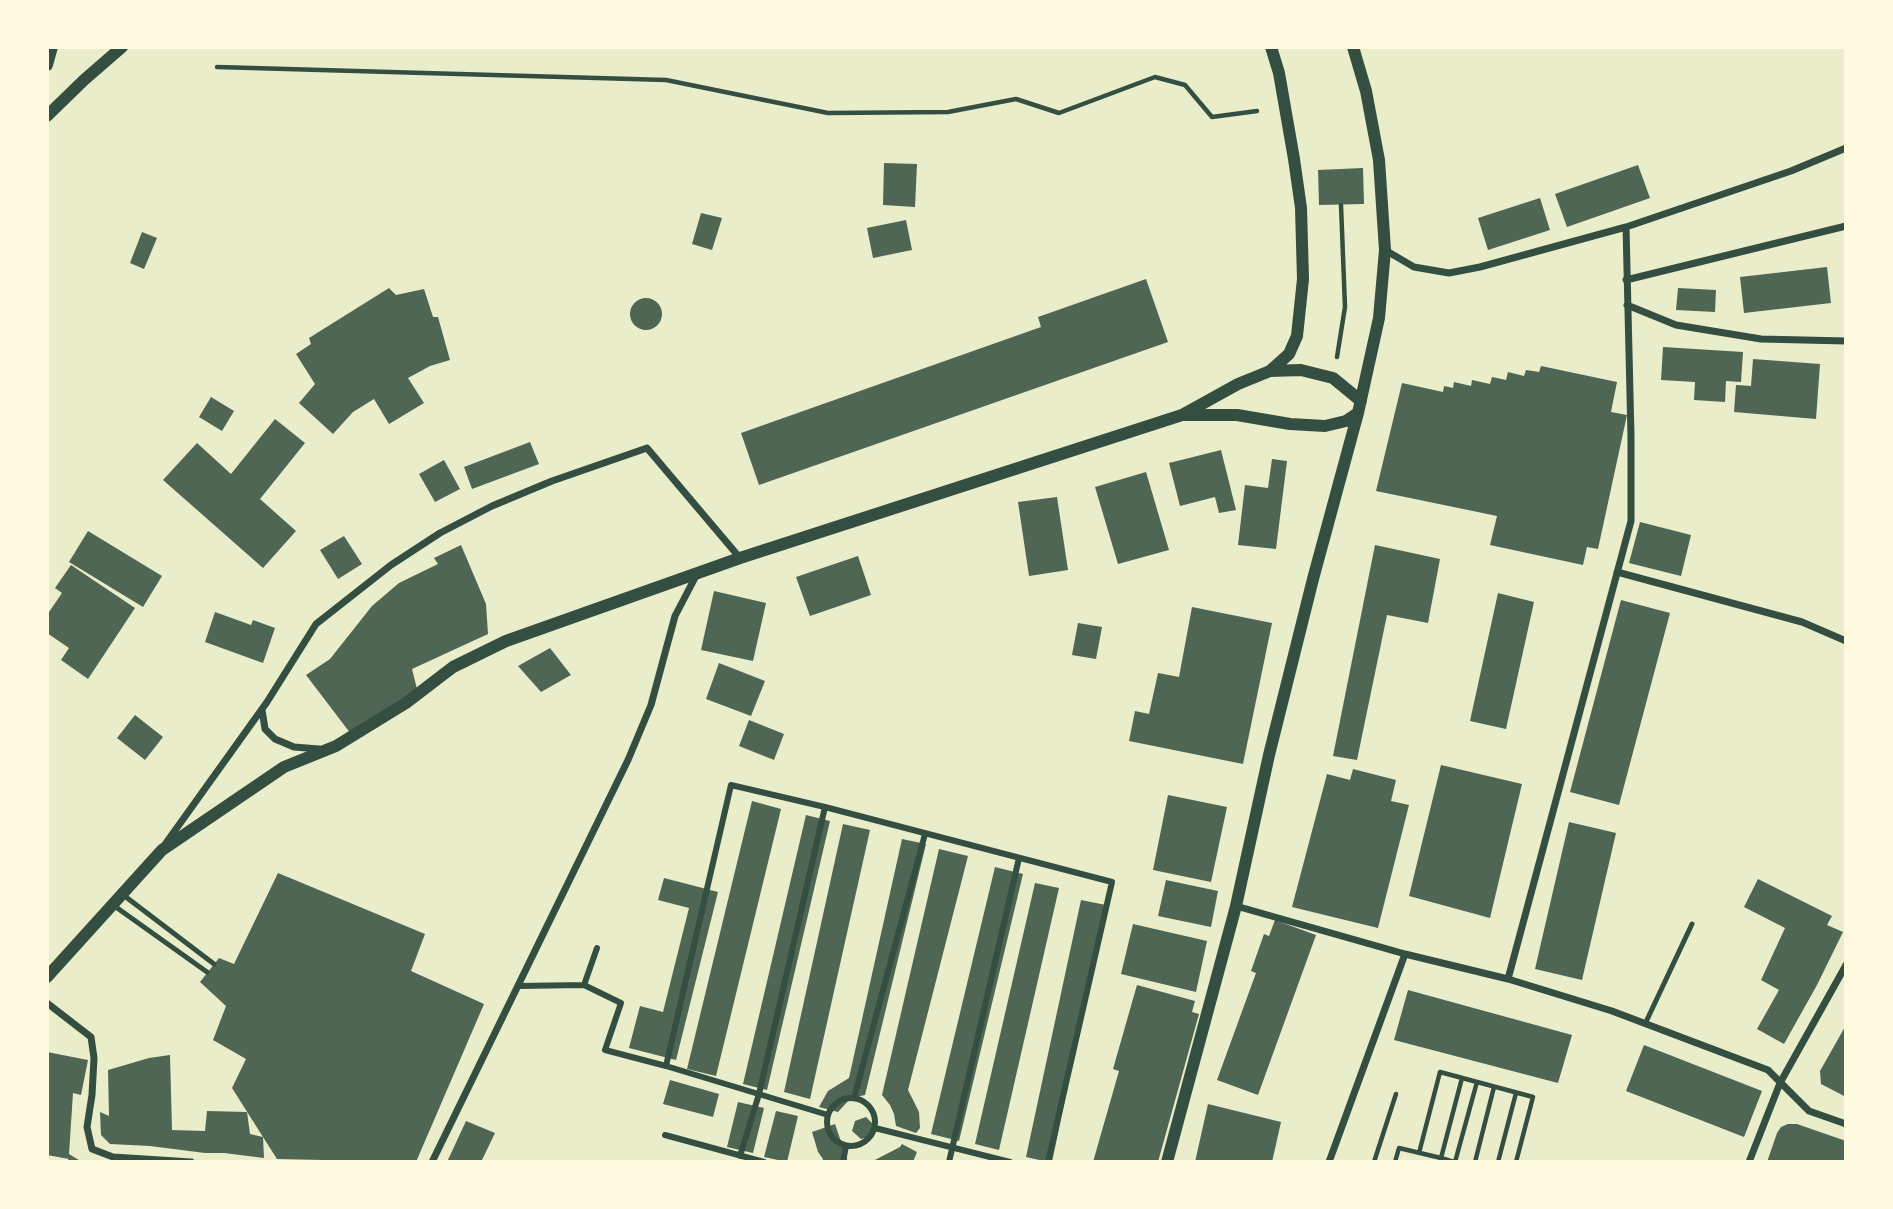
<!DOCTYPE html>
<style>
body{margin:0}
#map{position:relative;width:1893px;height:1209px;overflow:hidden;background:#e9edc9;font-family:"Open Sans",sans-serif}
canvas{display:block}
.frame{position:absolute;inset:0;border:49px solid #fefae0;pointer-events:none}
</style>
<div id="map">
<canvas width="1893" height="1209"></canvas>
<div class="frame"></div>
</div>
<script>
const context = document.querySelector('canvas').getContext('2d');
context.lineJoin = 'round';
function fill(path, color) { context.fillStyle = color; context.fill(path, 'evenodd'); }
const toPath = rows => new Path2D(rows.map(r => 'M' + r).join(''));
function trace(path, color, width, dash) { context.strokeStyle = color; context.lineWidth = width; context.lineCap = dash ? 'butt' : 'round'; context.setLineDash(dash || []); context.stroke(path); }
fill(toPath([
 [884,163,917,164,915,207,883,205],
 [1638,165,1650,198,1567,227,1555,194],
 [1363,168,1364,204,1319,205,1318,170],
 [1540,198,1550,230,1488,250,1478,218],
 [701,213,722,218,712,250,692,244],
 [906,220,912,250,873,258,867,228],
 [142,232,157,238,144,269,130,263],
 [1827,267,1831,303,1744,313,1740,277],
 [1146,279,1168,342,759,485,741,433,1041,327,1038,317],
 [389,288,396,295,424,289,433,317,438,317,450,360,430,366,408,378,424,403,389,424,374,399,353,412,333,434,299,403,315,384,296,354,311,344,309,338],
 [1678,288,1716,290,1715,312,1676,310],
 '630 314a16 16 0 1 1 32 0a16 16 0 1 1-32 0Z',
 [1663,347,1743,352,1741,382,1726,381,1725,402,1694,400,1695,382,1661,380],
 [1753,359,1820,364,1816,419,1734,412,1736,385,1751,386],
 [1541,366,1617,382,1611,412,1627,415,1598,549,1587,547,1583,565,1490,545,1497,516,1376,491,1402,383,1443,392,1444,386,1453,388,1454,382,1471,386,1472,380,1490,384,1492,377,1506,380,1508,372,1524,376,1526,370,1539,372],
 [211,397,234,411,222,431,199,417],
 [275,419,305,443,260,499,296,531,263,568,163,480,197,443,231,474],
 [530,442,539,464,472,489,464,467],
 [1221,450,1236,510,1219,513,1215,497,1180,506,1169,463],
 [1272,459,1287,461,1276,549,1238,545,1245,485,1268,488],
 [444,460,460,489,435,502,419,474],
 [1146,472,1169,550,1118,564,1095,487],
 [1057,497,1068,570,1029,576,1018,502],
 [1640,522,1691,535,1681,576,1629,563],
 [88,531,162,576,143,607,69,562],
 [344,536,362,564,338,579,320,550],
 [461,545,486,604,488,634,412,669,417,689,354,738,306,675,330,659,372,606,399,583,438,564,434,558],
 [1375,545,1440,559,1428,623,1387,615,1357,760,1333,756],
 [858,556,871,595,810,616,796,577],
 [71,565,135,608,88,679,61,660,69,648,47,633,47,615,62,593,55,588],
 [714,591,766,603,753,661,701,650],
 [1498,593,1534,602,1506,729,1470,721],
 [1621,600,1670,613,1619,805,1570,792],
 [1192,607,1272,623,1243,764,1129,741,1135,711,1149,714,1158,673,1179,677],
 [215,612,251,625,253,620,275,628,263,663,205,642],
 [1078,623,1102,627,1096,659,1072,655],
 [550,648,571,675,541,692,518,666],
 [719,663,765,681,751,716,706,699],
 [135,715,163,737,145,760,117,738],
 [749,720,784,734,774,760,739,746],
 [1441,765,1522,784,1490,918,1409,896],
 [1353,769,1396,780,1391,801,1409,805,1378,928,1292,907,1327,774,1350,780],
 [1168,795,1227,807,1211,882,1153,870],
 [752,801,781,809,716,1076,687,1069],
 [806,815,830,821,767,1090,743,1084],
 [1569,822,1616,833,1582,980,1535,969],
 [843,824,870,830,810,1099,784,1092],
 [902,839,926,844,865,1095,856,1097,849,1100,838,1112,819,1107,828,1091,849,1078],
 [939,849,968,856,908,1090,919,1112,920,1128,916,1133,896,1126,894,1114,890,1105,882,1095],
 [995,867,1023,874,959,1141,931,1134],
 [278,873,425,934,411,971,484,1004,416,1162,277,1159,263,1137,264,1158,224,1153,205,1153,150,1146,110,1144,101,1135,100,1112,109,1116,108,1070,149,1058,170,1055,172,1130,205,1131,207,1111,247,1112,250,1134,263,1137,232,1088,246,1059,213,1040,226,1006,200,982,219,958,234,964],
 [664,878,718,892,676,1060,629,1048,640,1006,663,1012,689,908,658,900],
 [1758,879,1832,916,1827,925,1843,932,1817,985,1784,1044,1757,1029,1779,990,1761,980,1785,928,1744,907],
 [1166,880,1218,891,1211,927,1158,916],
 [1035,883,1059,888,999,1150,975,1144],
 [1081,900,1106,905,1052,1162,1048,1162,1026,1157],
 [1275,920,1316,935,1258,1095,1217,1080,1256,973,1251,971,1264,934,1269,936],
 [1133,924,1207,941,1196,992,1121,974],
 [1137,985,1195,1001,1192,1012,1199,1014,1158,1162,1093,1162,1119,1071,1113,1069],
 [1408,990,1572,1035,1558,1083,1394,1040],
 [1846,1025,1846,1097,1821,1084,1820,1071],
 [1644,1045,1762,1091,1744,1137,1626,1091],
 [47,1052,88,1060,81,1095,73,1093,69,1154,82,1162,65,1162,69,1159,47,1155],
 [670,1080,719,1094,713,1117,663,1104],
 [738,1102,764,1108,753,1153,727,1147],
 [1208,1104,1281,1122,1272,1162,1195,1162],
 [776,1111,798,1116,787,1162,764,1157],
 [866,1117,875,1126,872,1136,861,1139,852,1131,855,1121],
 [466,1121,495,1133,481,1162,447,1162],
 [835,1124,848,1162,822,1162,823,1159,818,1152,812,1132],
 [1788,1124,1797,1124,1846,1141,1846,1162,1767,1162,1777,1133,1781,1127],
 [902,1144,917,1152,913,1162,871,1162,900,1147]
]), '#4f6655');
trace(toPath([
 [217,67,666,80,828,113,948,112,1016,99,1059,113,1155,77,1185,85,1212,117,1257,111],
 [1337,357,1345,307,1341,205],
 [1419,1153,1440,1072,1533,1097,1516,1162],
 [1374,1162,1396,1094],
 [1395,1162,1399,1148,1441,1158],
 [1454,1162,1441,1158,1462,1078],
 [1455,1162,1477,1082],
 [1475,1162,1494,1087],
 [1498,1162,1516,1093]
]), '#344e41', 4.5);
trace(toPath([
 [122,894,214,964],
 [113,905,207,972],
 [1645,1024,1692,924]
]), '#344e41', 5);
trace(toPath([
 [584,985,597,948],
 [518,986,584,985,621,1003,605,1050,666,1066,828,1115],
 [666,1066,731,785,825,807,1112,882,1048,1162],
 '827 1122a24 24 0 1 1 48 0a24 24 0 1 1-48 0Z',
 [854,1098,925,834],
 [875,1128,1010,1162],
 [665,1135,764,1162],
 [740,1156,759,1094,825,807],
 [843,1162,846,1146],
 [949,1162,1019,858]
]), '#344e41', 6);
trace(toPath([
 [1385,250,1414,267,1449,273,1480,267,1626,227,1791,171,1846,148],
 [1626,280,1846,226],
 [1627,305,1676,325,1761,339,1846,341],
 [1617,572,1802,622,1846,641],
 [262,710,265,729,275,739,294,747,319,749],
 [166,843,267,702,316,624,391,565,440,533,492,506,552,481,647,448,740,558],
 [1236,906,1405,954,1508,979,1612,1011,1768,1070,1809,1111,1846,1124],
 [1508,979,1631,521,1631,436,1626,227],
 [47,1003,91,1037,94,1058,92,1095,87,1127,92,1149,113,1157,191,1162],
 [432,1162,628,760,651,705,675,616,697,574],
 [1329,1162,1405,954],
 [1749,1162,1780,1083,1846,965]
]), '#344e41', 7);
trace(toPath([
 [47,65,52,47],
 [47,116,84,80,122,47],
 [1270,371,1289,354,1297,336,1303,279,1301,208,1294,159,1279,73,1271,47],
 [1184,415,1237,415,1290,424,1325,426,1346,421,1358,413],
 [47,977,162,850,284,767,336,746,406,703,453,667,506,641,740,558,1182,415,1238,384,1270,371,1301,370,1333,378,1361,401],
 [1167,1162,1236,906,1269,755,1313,579,1358,413,1379,318,1385,250,1379,160,1366,91,1353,47]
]), '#344e41', 12);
</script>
